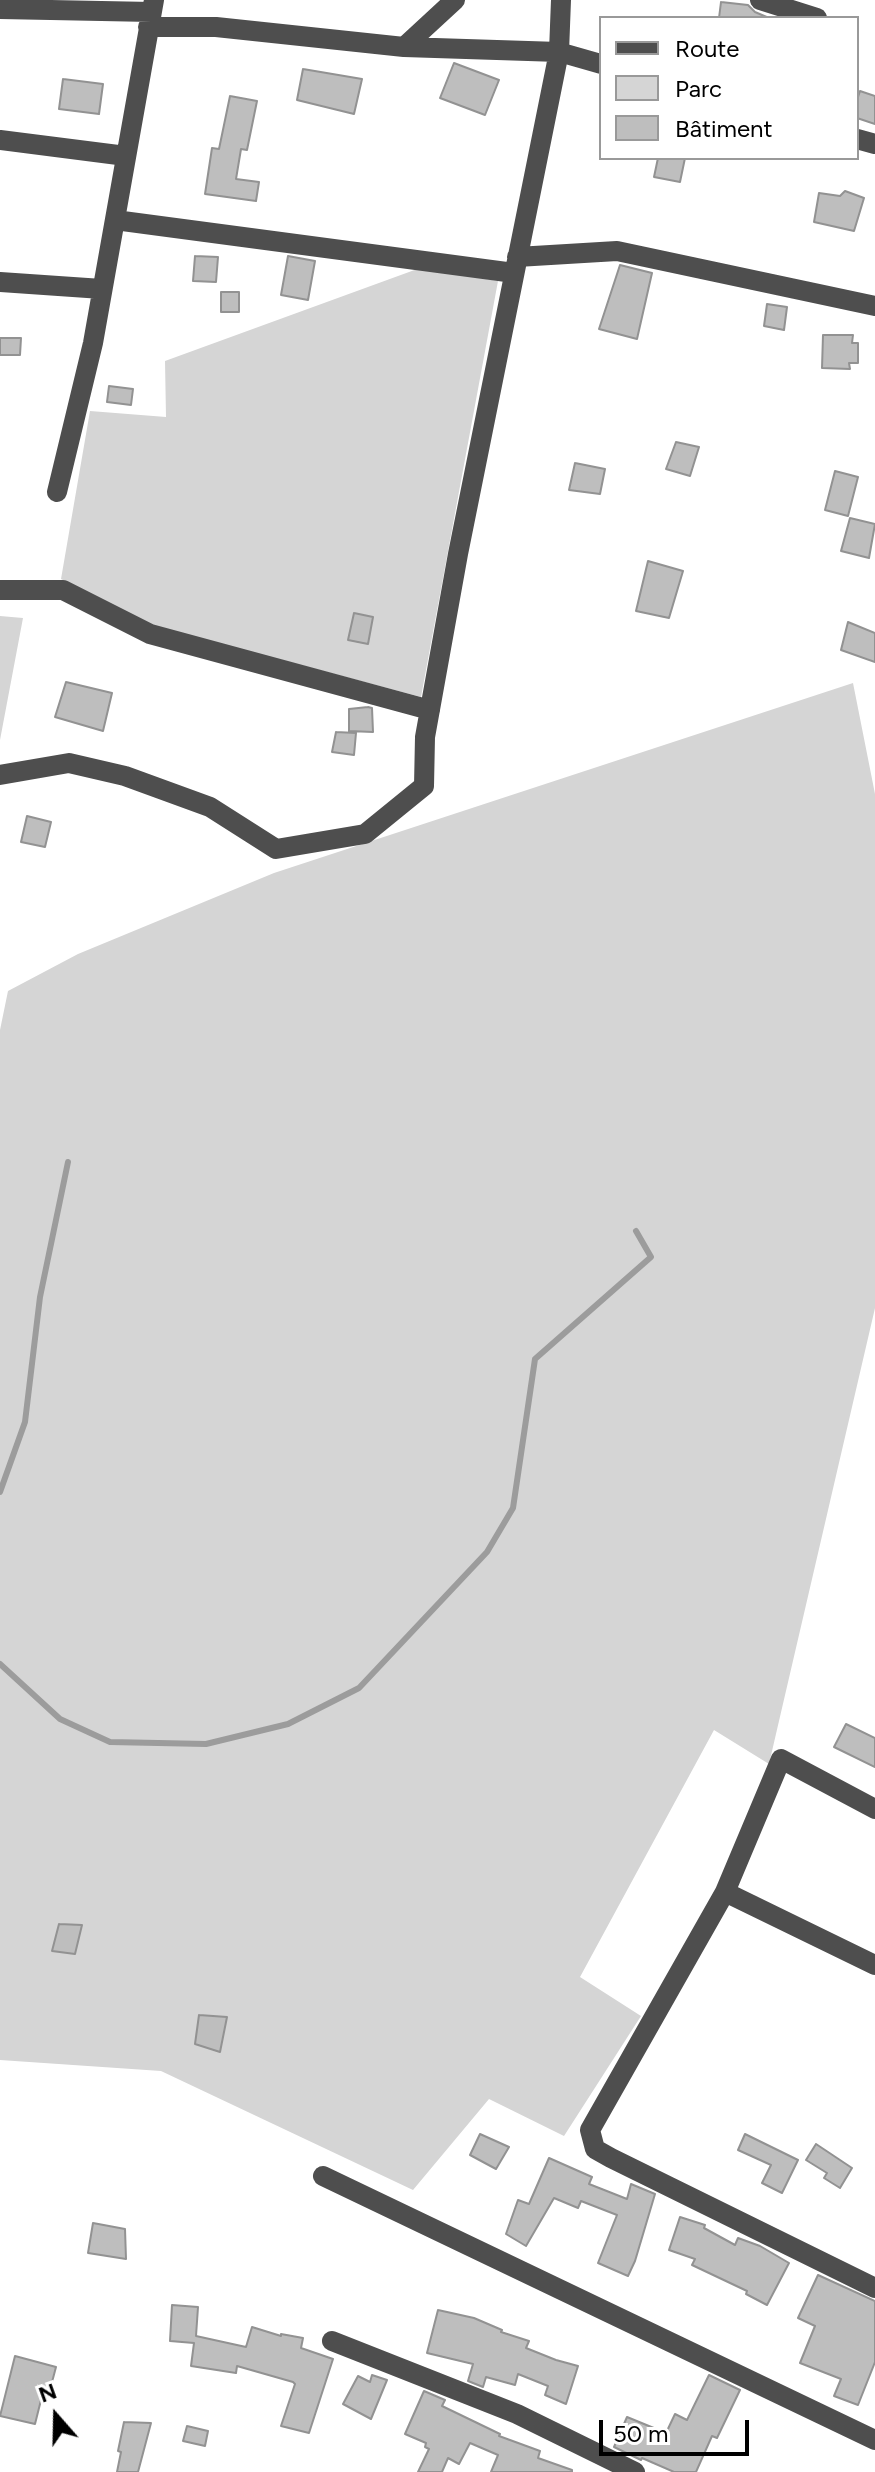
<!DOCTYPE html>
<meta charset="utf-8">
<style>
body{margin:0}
#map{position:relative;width:875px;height:2472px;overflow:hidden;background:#fff;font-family:Figtree,sans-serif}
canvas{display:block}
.legend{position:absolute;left:599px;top:16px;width:260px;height:144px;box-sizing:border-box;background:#fff;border:2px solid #999;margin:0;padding:10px 14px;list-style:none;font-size:24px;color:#000}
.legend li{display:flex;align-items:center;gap:16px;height:40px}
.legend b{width:40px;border:2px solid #999}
.north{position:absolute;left:16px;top:2376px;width:80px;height:80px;-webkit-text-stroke:6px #fff;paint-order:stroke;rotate:340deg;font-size:22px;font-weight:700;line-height:32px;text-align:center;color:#000}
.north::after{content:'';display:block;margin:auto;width:28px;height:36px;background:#000;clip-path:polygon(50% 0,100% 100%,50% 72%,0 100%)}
.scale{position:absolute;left:599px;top:2420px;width:150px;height:36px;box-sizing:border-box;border:4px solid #000;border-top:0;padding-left:10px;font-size:24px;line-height:28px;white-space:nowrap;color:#000;-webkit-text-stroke:6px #fff;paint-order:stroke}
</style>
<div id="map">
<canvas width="875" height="2472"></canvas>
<ul class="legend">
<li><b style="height:10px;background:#4e4e4e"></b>Route</li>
<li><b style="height:22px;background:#d5d5d5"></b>Parc</li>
<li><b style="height:22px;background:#bebebe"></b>Bâtiment</li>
</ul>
<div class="north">N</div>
<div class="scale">50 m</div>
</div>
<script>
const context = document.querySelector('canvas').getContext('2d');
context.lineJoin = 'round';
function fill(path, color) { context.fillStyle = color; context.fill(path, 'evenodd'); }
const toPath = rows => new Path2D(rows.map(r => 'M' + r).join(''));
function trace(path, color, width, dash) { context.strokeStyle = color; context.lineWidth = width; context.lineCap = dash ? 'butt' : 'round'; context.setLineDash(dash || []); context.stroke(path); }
fill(toPath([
 [420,268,498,281,421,697,154,626,61,579,90,411,166,417,165,361],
 [0,616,23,618,0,740],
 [853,683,875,794,875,1308,769,1764,714,1730,580,1977,641,2016,564,2136,489,2099,413,2190,161,2071,0,2060,0,1030,8,991,78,954,274,873]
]), '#d5d5d5');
trace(toPath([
 [0,1492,25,1422,40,1297,68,1162],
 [0,1664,60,1719,110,1742,206,1744,288,1724,359,1688,487,1552,513,1508,535,1359,651,1257,636,1231]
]), '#9c9c9c', 6);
const building = toPath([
 [721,2,748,5,755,12,769,18,719,18,721,2],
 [454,63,499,80,485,115,440,98,454,63],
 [303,69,362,79,354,114,297,100,303,69],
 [63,79,103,84,99,114,59,109,63,79],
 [860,91,875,96,875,124,857,118,857,100,860,91],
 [230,96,257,101,247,150,241,149,236,179,259,182,256,201,205,194,212,148,219,149,230,96],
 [658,158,685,158,680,182,654,177,658,158],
 [845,191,864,198,854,231,814,222,819,193,840,196,845,191],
 [195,256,218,257,216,282,193,281,195,256],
 [288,256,315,261,308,300,281,295,288,256],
 [620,265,652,273,637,339,599,329,620,265],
 [221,292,239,292,239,312,221,312,221,292],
 [767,304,787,307,784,330,764,326,767,304],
 [823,335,853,335,852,343,858,343,858,363,849,363,850,369,822,368,823,335],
 [0,338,21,338,20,355,0,355,0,338],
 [109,386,133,389,131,405,107,402,109,386],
 [676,442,699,447,690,476,666,469,676,442],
 [575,463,605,469,600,494,569,490,575,463],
 [835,471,858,477,848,516,825,510,835,471],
 [850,518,875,524,869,558,841,551,850,518],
 [648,561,683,571,669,618,636,611,648,561],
 [354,613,373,617,368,644,348,640,354,613],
 [848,622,875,633,875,662,841,650,848,622],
 [66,682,112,693,103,731,55,717,66,682],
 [368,707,372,708,373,732,349,731,349,709,368,707],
 [336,732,356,733,354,755,332,752,336,732],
 [27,816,51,822,45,847,21,842,27,816],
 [846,1724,875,1738,875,1767,834,1747,846,1724],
 [59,1924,82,1925,75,1954,52,1951,59,1924],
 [199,2015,227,2017,220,2052,195,2044,199,2015],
 [480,2134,509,2147,496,2169,470,2155,480,2134],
 [745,2134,798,2160,782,2193,762,2183,771,2165,738,2150,745,2134],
 [816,2144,852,2168,840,2188,824,2178,827,2173,806,2160,816,2144],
 [549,2158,592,2177,589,2184,627,2199,631,2184,655,2194,635,2261,628,2276,598,2263,617,2215,581,2201,578,2208,554,2198,526,2246,506,2234,518,2200,529,2204,549,2158],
 [680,2217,705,2225,704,2228,735,2245,738,2238,760,2246,789,2263,767,2305,746,2294,747,2291,692,2265,695,2259,669,2250,680,2217],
 [93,2223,125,2229,126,2259,88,2253,93,2223],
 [818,2275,875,2301,875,2362,858,2405,834,2396,841,2379,800,2363,815,2326,798,2318,818,2275],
 [172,2305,198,2307,196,2336,246,2347,252,2327,281,2336,281,2334,303,2338,301,2348,333,2359,309,2433,281,2426,295,2384,293,2382,237,2366,236,2373,191,2366,194,2343,170,2341,172,2305],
 [438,2310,474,2318,502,2330,501,2332,529,2341,526,2348,556,2360,578,2366,566,2404,545,2395,548,2386,518,2374,515,2385,486,2377,483,2387,468,2381,473,2364,427,2353,438,2310],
 [15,2356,56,2367,47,2401,41,2400,35,2424,0,2416,15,2356],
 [372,2375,387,2380,371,2419,343,2404,358,2376,370,2382,372,2375],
 [709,2375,740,2390,717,2438,712,2436,696,2472,674,2472,642,2458,641,2460,614,2447,627,2417,666,2433,675,2414,687,2420,709,2375],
 [424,2391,445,2400,442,2406,500,2434,499,2436,540,2451,538,2458,572,2470,572,2472,491,2472,498,2455,470,2443,459,2464,448,2458,442,2472,418,2472,429,2449,425,2447,426,2443,405,2434,424,2391],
 [124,2422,151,2423,138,2472,117,2472,121,2452,118,2451,124,2422],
 [187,2426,208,2431,205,2446,183,2441,187,2426]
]);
fill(building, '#bebebe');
trace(building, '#929292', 2);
trace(toPath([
 [760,0,817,18],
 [0,9,152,12],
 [148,27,216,27,404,47,559,52,601,64],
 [404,47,455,0],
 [857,139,875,144],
 [0,140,126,156],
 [115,220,514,273],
 [517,257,617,251,875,306],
 [0,282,102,289],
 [57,492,93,343,154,0],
 [0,590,63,590,150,634,430,710],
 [0,775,69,763,125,776,210,807,276,849,365,834,424,786,425,737,458,554,559,52,561,0],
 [875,1809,781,1759,725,1892,590,2130,595,2149,611,2158,875,2288],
 [725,1892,875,1965],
 [323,2176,875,2440],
 [332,2341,517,2414,635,2472]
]), '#4e4e4e', 20);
</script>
